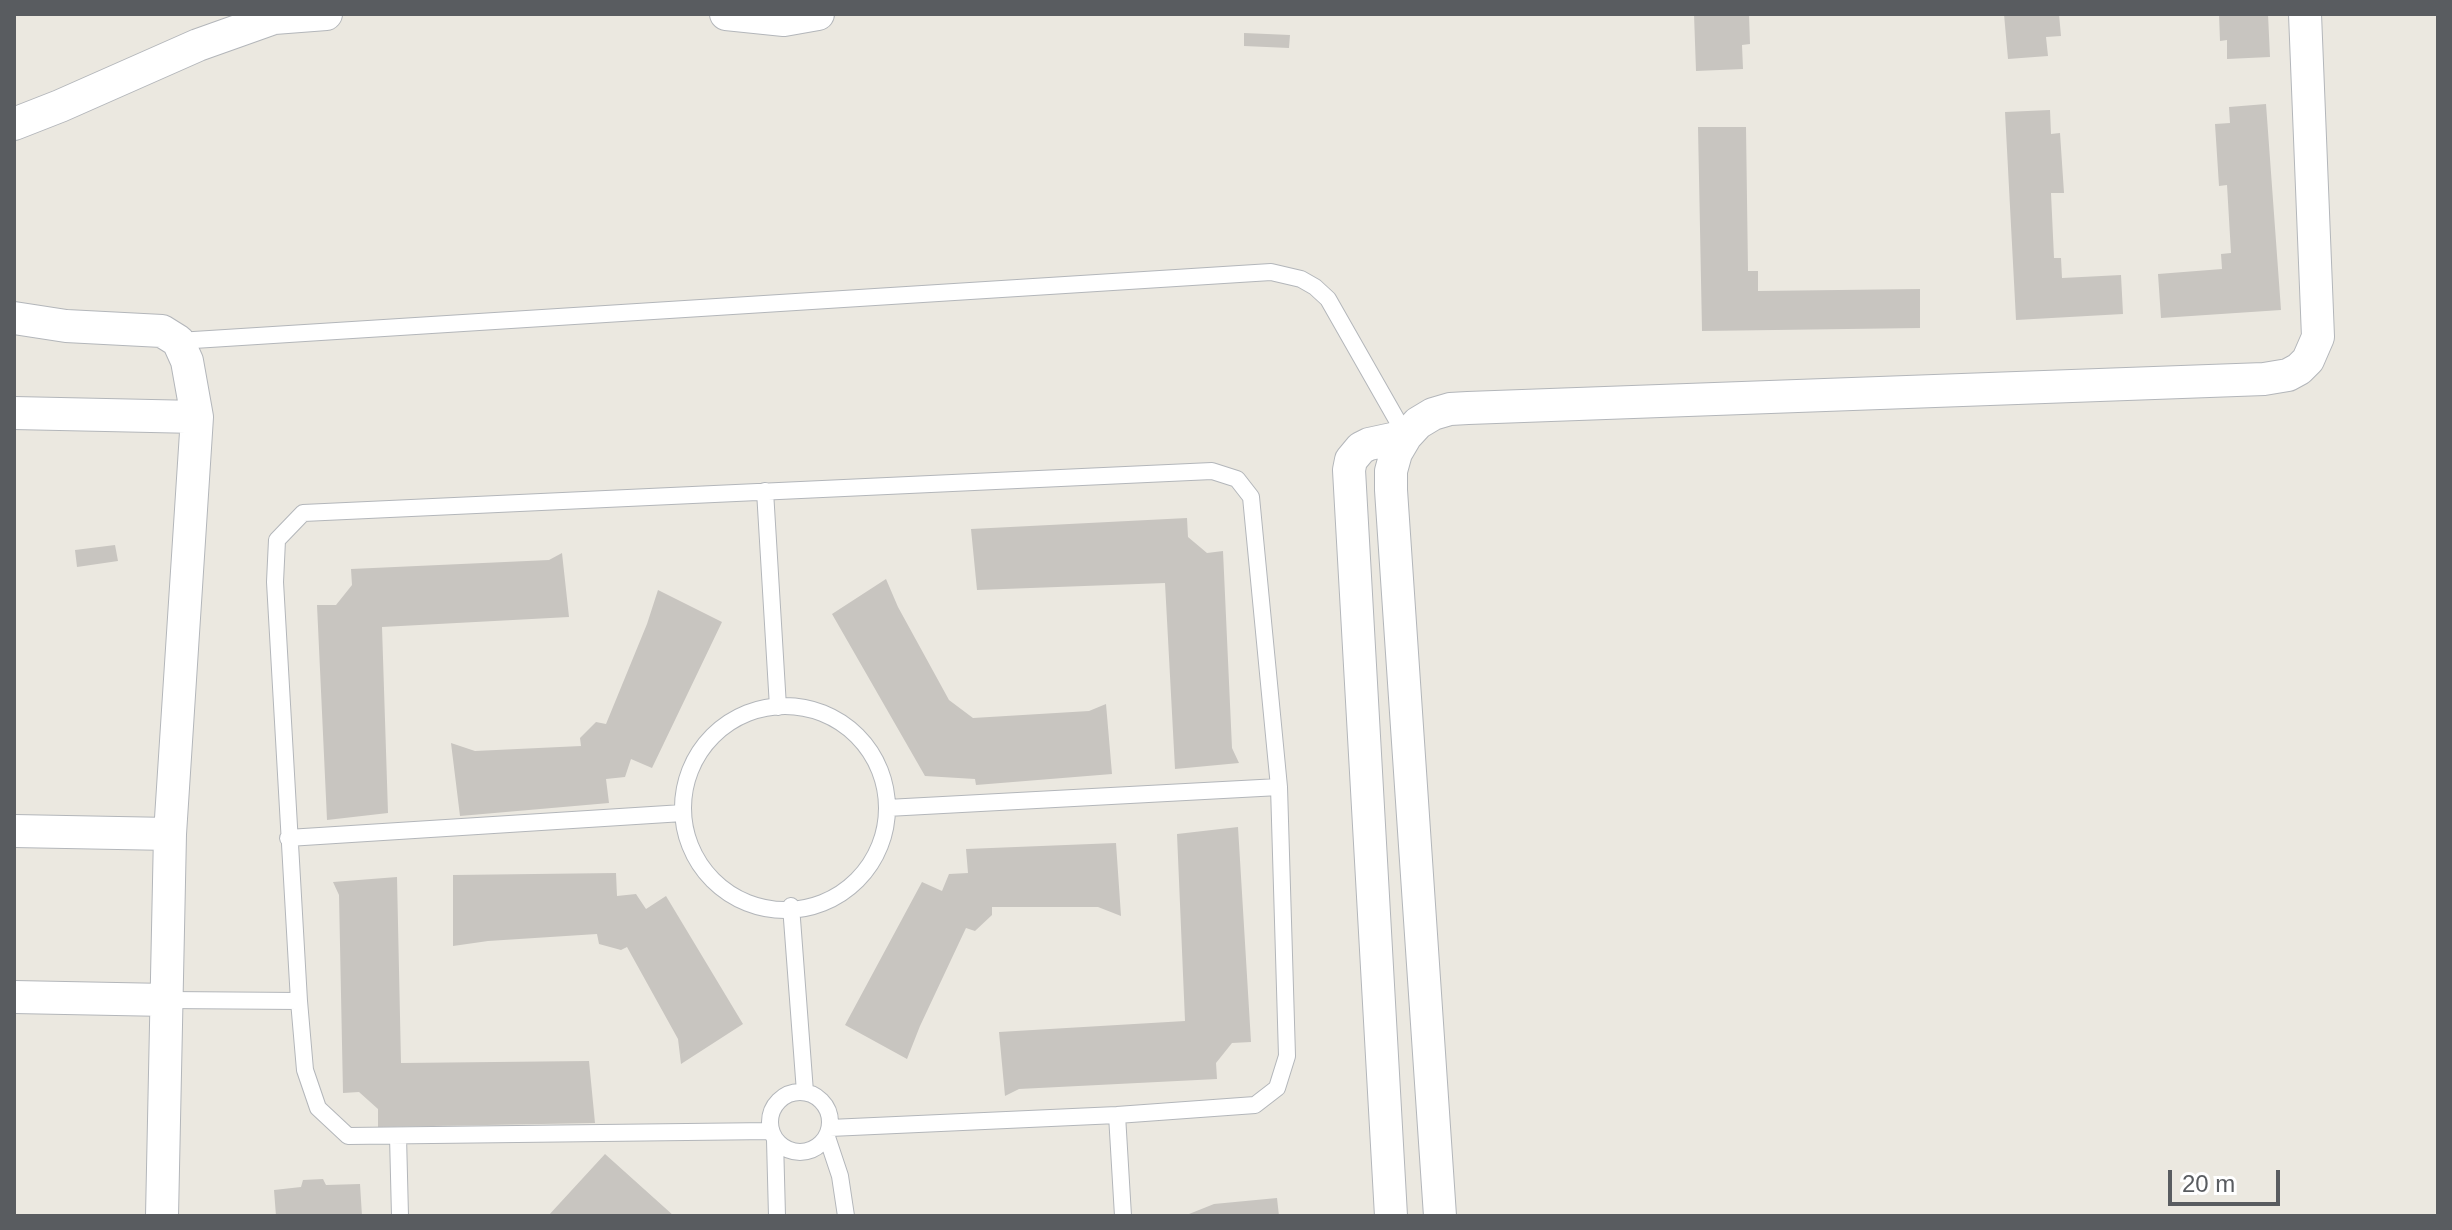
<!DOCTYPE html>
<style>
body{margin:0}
#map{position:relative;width:2452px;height:1230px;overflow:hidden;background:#ebe8e0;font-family:Arial,sans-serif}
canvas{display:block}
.frame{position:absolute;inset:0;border:16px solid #595c60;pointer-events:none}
.scale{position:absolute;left:2168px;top:1170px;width:112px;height:36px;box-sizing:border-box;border:4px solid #595c60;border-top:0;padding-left:10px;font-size:24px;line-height:28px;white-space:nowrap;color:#595c60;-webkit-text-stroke:6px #fff;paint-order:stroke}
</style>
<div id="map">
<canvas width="2452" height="1230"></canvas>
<div class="frame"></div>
<div class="scale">20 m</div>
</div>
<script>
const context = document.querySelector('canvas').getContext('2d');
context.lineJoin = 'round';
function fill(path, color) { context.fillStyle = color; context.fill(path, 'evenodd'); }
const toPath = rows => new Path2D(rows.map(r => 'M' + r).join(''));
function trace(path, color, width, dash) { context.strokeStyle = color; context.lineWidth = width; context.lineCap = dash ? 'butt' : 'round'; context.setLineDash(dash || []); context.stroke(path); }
fill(toPath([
 [1694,14,1749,14,1750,44,1742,45,1743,69,1696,71],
 [2004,14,2059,14,2061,36,2046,37,2048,56,2008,59],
 [2219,14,2268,14,2270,57,2227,59,2227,40,2220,41],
 [1244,33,1290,35,1289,48,1244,46],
 [2266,104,2281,310,2161,318,2158,274,2222,269,2221,254,2231,253,2227,185,2219,186,2215,124,2230,123,2229,107],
 [2050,110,2051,134,2060,133,2064,193,2051,193,2054,258,2061,258,2062,278,2121,275,2123,314,2016,320,2005,112],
 [1698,127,1746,127,1748,271,1758,271,1758,291,1920,289,1920,328,1702,331],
 [1187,518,1188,537,1207,553,1223,551,1232,748,1239,763,1175,769,1165,583,977,590,971,529],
 [115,545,118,561,77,567,75,550],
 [562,553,569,617,382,627,388,813,327,820,317,605,336,605,352,585,351,569,549,560],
 [886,579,898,607,949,700,973,718,1089,711,1106,704,1112,774,976,785,975,779,925,776,832,614],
 [658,590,722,622,652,768,631,759,625,777,606,779,609,803,460,816,451,743,475,751,581,746,580,738,596,722,606,724,647,624],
 [1238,827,1251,1042,1232,1043,1216,1063,1217,1079,1019,1089,1005,1096,999,1032,1185,1021,1177,834],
 [1116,843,1121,916,1098,907,992,907,992,915,975,931,966,928,920,1026,907,1059,845,1025,922,882,942,891,949,874,968,873,966,849],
 [616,873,617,896,636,894,646,909,666,896,743,1024,681,1064,678,1039,627,947,621,950,599,944,597,934,488,941,453,946,453,875],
 [397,877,401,1063,589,1061,595,1123,378,1127,378,1109,359,1092,343,1093,339,895,333,882],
 [605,1154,674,1216,548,1216],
 [323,1179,326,1185,360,1184,362,1216,276,1216,274,1190,301,1187,303,1180],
 [1277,1198,1279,1216,1184,1216,1214,1204]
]), '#c8c5c0');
const lane = toPath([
 [178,341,1271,272,1301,279,1315,287,1328,299,1406,436],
 [765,491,778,707],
 '683 808a102 102 0 1 1 204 0a102 102 0 1 1-204 0Z',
 [887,808,1279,787],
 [288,838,683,813],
 [791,906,805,1092],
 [167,1000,299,1001],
 '770 1122a30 30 0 1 1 60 0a30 30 0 1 1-60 0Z',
 [1117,1115,1123,1216],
 [771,1131,348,1136,318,1108,305,1070,299,1001,275,582,277,540,303,513,1212,471,1237,479,1251,497,1279,787,1287,1056,1277,1088,1255,1105,1117,1115,830,1128],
 [398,1136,400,1216],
 [827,1137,840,1176,846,1216],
 [775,1140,777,1216]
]);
const street = toPath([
 [726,14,784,20,818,14],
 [14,124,60,106,198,45,274,18,326,14],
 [14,318,66,326,162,331,178,341,187,361,197,417,170,834,162,1216],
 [14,413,197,417],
 [14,831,170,834],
 [14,997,167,1000],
 [1391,1216,1349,470,1351,460,1361,448,1369,444,1406,436],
 [1440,1216,1391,490,1391,471,1396,453,1406,436,1418,423,1433,414,1450,409,1468,408,2264,379,2288,375,2299,369,2308,360,2318,337,2305,14]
]);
trace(lane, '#b3b6ba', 18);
trace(street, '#b3b6ba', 34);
trace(lane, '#fff', 16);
trace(street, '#fff', 32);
</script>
